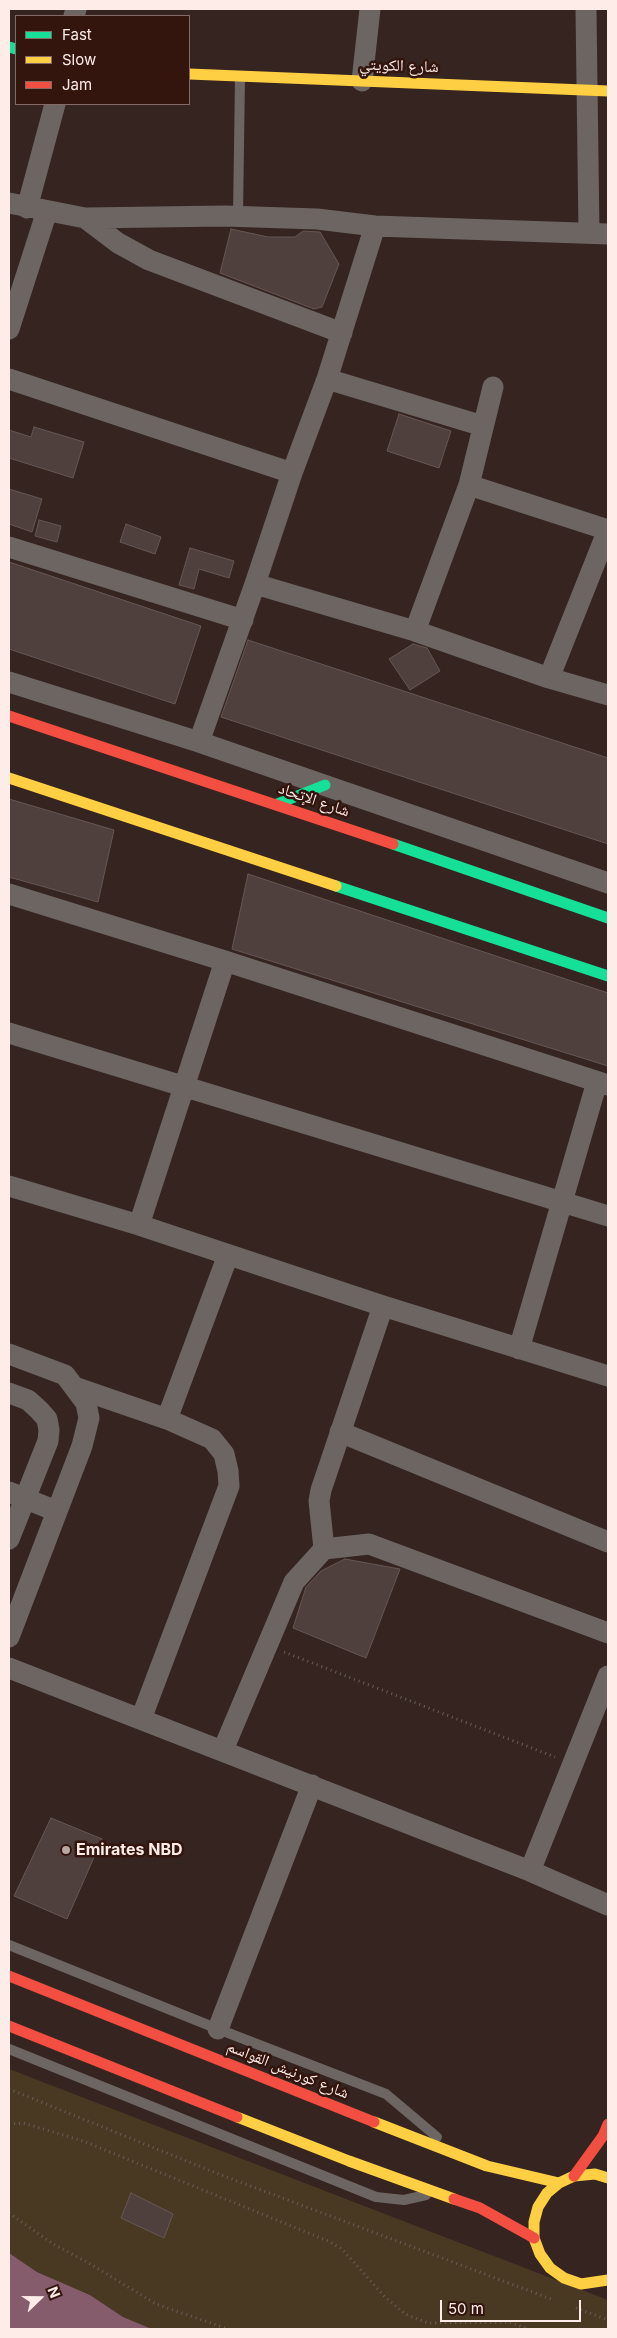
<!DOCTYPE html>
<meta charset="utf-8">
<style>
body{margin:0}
#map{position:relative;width:617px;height:2338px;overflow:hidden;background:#35241f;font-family:Inter,sans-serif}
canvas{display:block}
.frame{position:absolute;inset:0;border:10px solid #feece8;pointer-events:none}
.legend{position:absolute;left:15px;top:15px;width:175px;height:90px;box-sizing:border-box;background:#33150e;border:1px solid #846b65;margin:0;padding:6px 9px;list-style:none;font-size:15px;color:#feece8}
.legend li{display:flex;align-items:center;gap:10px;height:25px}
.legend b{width:25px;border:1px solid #846b65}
.north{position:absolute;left:15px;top:2273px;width:50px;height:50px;-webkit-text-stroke:4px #33150e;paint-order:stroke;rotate:68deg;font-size:14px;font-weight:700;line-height:20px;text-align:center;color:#feece8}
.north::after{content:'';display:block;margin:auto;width:18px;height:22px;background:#feece8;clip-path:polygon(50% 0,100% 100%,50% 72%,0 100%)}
.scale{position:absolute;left:440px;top:2300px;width:141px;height:22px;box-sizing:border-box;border:2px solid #feece8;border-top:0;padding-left:6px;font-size:15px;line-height:18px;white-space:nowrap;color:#feece8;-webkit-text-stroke:4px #33150e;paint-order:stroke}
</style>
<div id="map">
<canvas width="617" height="2338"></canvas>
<div class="frame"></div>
<ul class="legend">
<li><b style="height:6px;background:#16e098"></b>Fast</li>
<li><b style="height:6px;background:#ffcf43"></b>Slow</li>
<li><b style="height:6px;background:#f24e42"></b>Jam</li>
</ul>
<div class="north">N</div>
<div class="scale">50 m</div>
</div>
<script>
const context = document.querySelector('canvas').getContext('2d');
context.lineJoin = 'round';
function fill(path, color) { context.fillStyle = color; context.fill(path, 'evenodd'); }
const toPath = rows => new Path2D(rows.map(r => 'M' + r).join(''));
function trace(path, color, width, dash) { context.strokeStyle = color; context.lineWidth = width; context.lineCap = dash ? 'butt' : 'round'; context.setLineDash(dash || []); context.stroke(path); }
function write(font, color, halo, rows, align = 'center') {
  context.font = font + ' Inter,"Noto Naskh Arabic",sans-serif'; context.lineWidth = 5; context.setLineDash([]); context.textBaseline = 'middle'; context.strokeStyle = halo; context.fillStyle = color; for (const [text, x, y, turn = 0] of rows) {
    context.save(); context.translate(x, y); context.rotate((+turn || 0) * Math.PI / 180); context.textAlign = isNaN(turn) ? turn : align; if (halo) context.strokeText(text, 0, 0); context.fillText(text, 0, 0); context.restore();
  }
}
fill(toPath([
 [9,2069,608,2300,608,2329,152,2329,123,2317,90,2295,37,2272,9,2253]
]), '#4a3922');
fill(toPath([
 [9,2253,37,2272,90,2295,123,2317,152,2329,9,2329]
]), '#845c6b');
const building = toPath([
 [231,229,268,237,295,237,303,231,320,232,339,264,322,307,314,309,220,273,231,229],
 [399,414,451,431,439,468,387,451,399,414],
 [34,427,84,442,73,478,9,458,9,430,31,437,34,427],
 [9,489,42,499,32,532,9,524,9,489],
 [39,520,61,526,57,542,35,536,39,520],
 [126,524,161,537,155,554,120,542,126,524],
 [190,548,234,561,229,578,199,569,194,589,179,585,190,548],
 [9,562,201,626,175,704,9,649,9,562],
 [248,640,608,758,608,844,221,717,248,640],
 [413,644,427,648,440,671,410,690,389,659,413,644],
 [9,799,114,830,98,902,9,877,9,799],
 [248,874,608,993,608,1066,232,949,248,874],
 [345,1559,400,1569,366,1658,293,1628,306,1587,321,1571,345,1559],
 [51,1818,102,1839,67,1919,14,1896,51,1818],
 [131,2193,173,2214,164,2238,121,2218,131,2193]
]);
fill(building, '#4f403e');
trace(building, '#665755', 1);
trace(toPath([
 [284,1652,555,1757],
 [9,2089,216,2173,551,2299],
 [9,2124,23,2123,83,2141,328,2241,342,2249,385,2297,405,2314,428,2323,509,2322,528,2329],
 [9,2213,53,2244,87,2262,156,2304,228,2329],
 [576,2308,608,2320]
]), '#675e5a', 3, [1, 4]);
trace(toPath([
 [238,216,240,77],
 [9,1945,218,2029,386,2094,437,2137],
 [9,2049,376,2197,404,2200,426,2195]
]), '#6c6561', 10);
trace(toPath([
 [586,9,589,233],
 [74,16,76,9],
 [362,81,370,9],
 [9,203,85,218,225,216,317,219,375,226,608,234],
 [27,208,55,104],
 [85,218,118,243,149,260,342,333],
 [9,329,47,211],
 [9,379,292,473],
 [327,379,483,426],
 [469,485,493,387],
 [9,547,243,620],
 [255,584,415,631,549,678,608,695],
 [415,631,469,485,608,530],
 [549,678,608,530],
 [9,682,199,742,608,883],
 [199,742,255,584,292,473,327,379,375,226],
 [9,894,225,961,608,1085],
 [9,1033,608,1216],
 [9,1186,139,1225,383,1306,608,1376],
 [139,1225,225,961],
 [519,1349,597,1082],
 [9,1354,65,1375,86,1403,89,1418,82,1446,9,1637],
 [77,1388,167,1419,212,1439,224,1454,228,1471,229,1486,141,1719],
 [9,1393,28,1400,39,1410,47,1419,49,1430,48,1441,9,1539],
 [167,1419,228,1255],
 [340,1432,608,1542],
 [9,1492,56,1511],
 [324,1549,319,1501,321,1490,383,1306],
 [9,1668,530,1871,608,1905],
 [223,1750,294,1582,324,1549,369,1544,608,1633],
 [530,1871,608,1676],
 [218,2029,312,1785]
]), '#6c6561', 21);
trace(toPath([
 [9,47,16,49],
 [277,804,325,785],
 [393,844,608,918],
 [336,886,608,976]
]), '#16e098', 11);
trace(toPath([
 [189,74,608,91],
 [9,778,336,886],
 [237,2117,349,2161,454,2199],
 [374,2122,487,2166,559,2183],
 [608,2178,595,2174,574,2176,559,2183,547,2193,538,2207,534,2222,534,2238,540,2254,550,2268,564,2278,581,2284,608,2280]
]), '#ffcf43', 11);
trace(toPath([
 [9,716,393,844],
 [9,1976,374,2122],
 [9,2026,237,2117],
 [574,2176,603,2136,608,2124],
 [454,2199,480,2208,534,2238]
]), '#f24e42', 11);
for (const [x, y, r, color] of [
 [66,1850,5,"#b8a6a2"]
]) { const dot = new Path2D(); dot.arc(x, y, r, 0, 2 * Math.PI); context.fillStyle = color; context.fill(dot); trace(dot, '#33150e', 2); }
write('16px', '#feece8', '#33150e', [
 ["شارع الكويتي",399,66,2],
 ["شارع الإتحاد",314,800,19],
 ["شارع كورنيش القواسم",288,2070,22]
]);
write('bold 16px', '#feece8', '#33150e', [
 ["Emirates NBD",76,1850]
], 'left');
</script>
